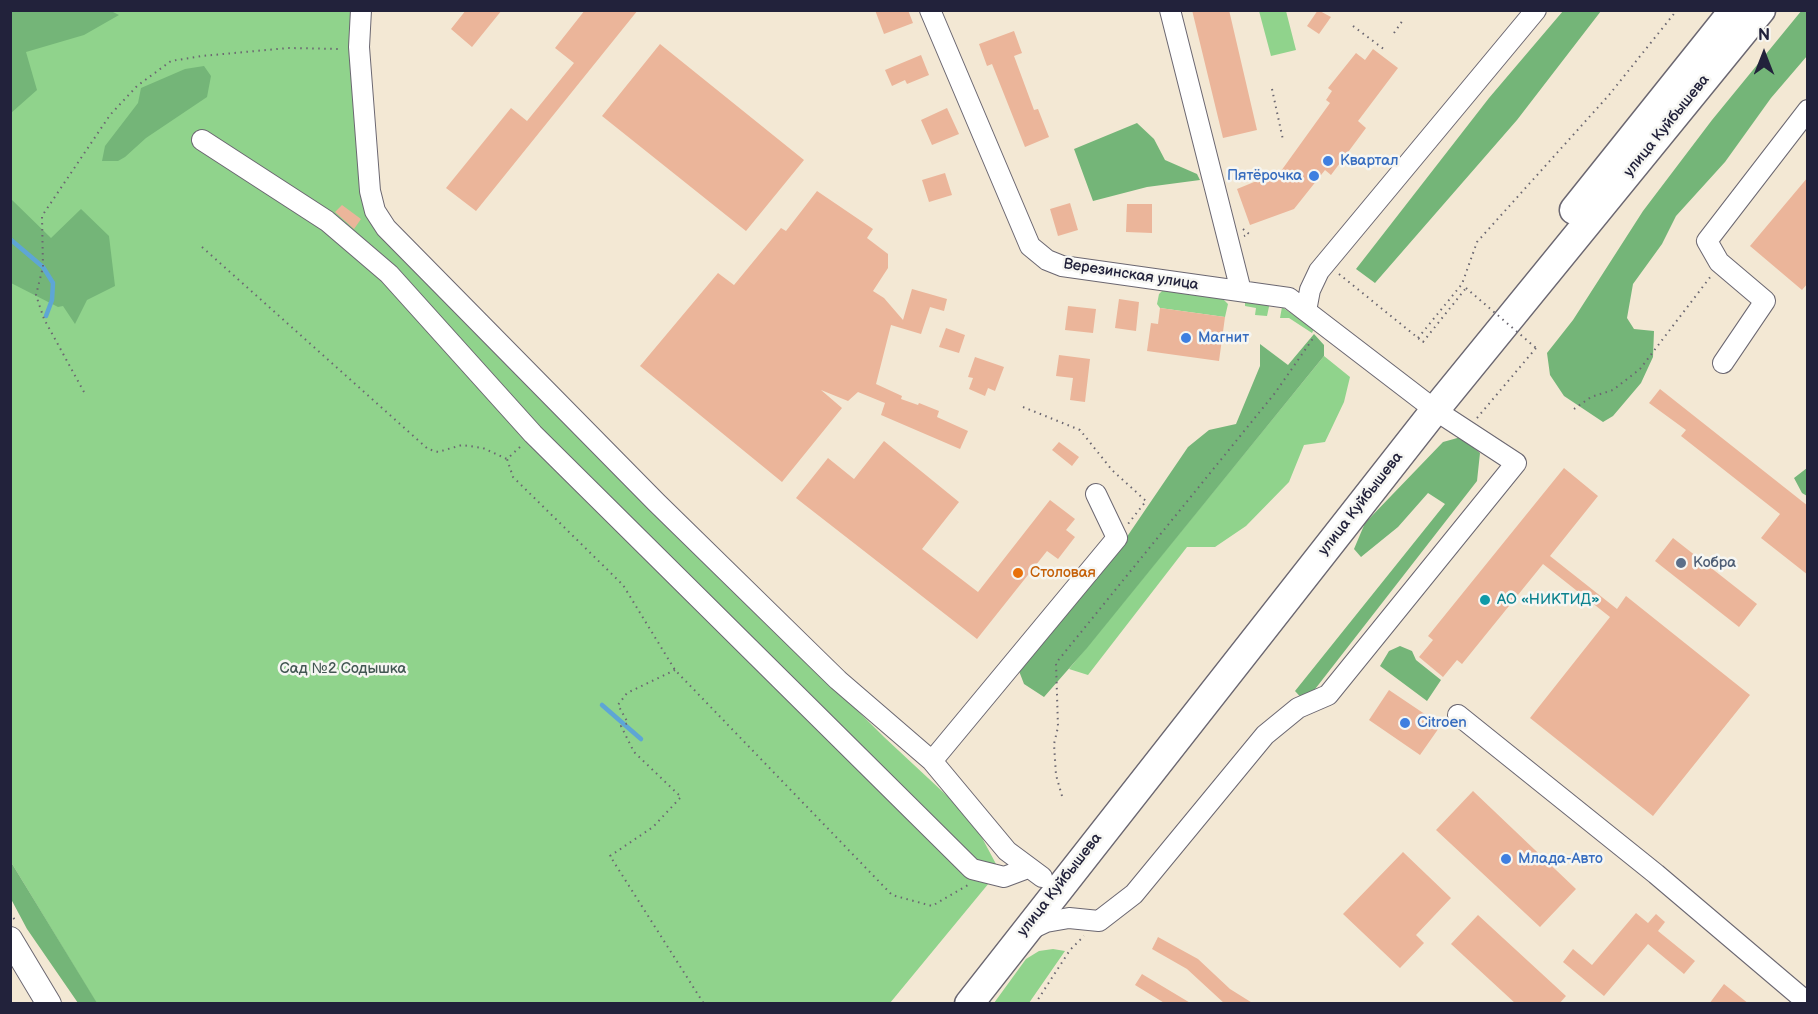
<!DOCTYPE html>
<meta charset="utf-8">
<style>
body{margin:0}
#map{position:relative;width:1818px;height:1014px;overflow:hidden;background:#f3e8d4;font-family:"Balsamiq Sans",sans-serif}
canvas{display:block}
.frame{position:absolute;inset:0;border:12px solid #22223b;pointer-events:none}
.north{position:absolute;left:1734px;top:24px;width:60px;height:60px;-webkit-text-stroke:4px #f6f6f2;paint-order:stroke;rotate:0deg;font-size:16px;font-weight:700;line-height:24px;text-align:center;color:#22223b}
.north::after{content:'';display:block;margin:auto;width:21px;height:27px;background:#22223b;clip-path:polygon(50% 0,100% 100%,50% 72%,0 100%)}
</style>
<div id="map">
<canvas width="1818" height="1014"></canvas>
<div class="frame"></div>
<div class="north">N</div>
</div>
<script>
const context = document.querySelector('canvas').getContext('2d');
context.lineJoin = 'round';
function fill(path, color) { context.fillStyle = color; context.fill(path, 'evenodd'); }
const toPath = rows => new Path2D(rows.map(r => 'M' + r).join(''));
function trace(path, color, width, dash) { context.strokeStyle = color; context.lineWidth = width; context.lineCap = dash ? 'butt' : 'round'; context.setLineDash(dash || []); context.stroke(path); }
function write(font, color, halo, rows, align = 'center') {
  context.font = font + ' "Balsamiq Sans",sans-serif'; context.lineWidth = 5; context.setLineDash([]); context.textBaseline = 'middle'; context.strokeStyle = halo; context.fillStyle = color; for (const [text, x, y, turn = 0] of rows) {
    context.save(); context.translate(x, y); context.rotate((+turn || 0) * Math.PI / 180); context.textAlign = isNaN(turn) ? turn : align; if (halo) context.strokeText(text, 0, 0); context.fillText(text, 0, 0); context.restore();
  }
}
fill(toPath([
 [354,10,366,210,552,405,884,737,972,819,996,864,989,883,890,1003,97,1004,11,862,11,11],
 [1259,11,1286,11,1296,50,1271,56],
 [1164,289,1219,295,1228,304,1225,317,1160,308,1157,304,1159,294],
 [1245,299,1270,302,1267,316,1255,315,1256,308,1245,306],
 [1282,307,1314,329,1312,333,1289,318,1280,318],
 [1324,356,1350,377,1344,402,1325,442,1304,445,1289,482,1246,526,1215,547,1187,547,1088,675,1069,669],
 [1053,949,1065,951,1029,1003,994,1003,1026,959,1039,951]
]), '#90d38c');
fill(toPath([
 [1802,10,1807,11,1807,56,1771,98,1725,162,1676,216,1662,244,1633,284,1627,318,1634,329,1654,331,1653,357,1641,383,1613,416,1603,422,1564,396,1550,375,1547,353,1573,320,1643,211,1712,120],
 [111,11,119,15,84,35,26,52,37,90,11,113,11,11],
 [1563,11,1601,11,1517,120,1375,283,1356,269,1489,98],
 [204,66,211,76,207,97,146,138,125,157,118,161,102,161,105,146,138,103,141,88,185,69],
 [1137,123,1154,139,1165,160,1197,174,1200,180,1147,187,1093,201,1074,149],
 [11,199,51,238,81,209,109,236,115,286,87,300,75,324,63,306,58,307,11,283],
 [1314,334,1324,345,1324,356,1087,648,1044,697,1024,684,1019,671,1122,544,1188,447,1209,430,1236,424,1260,366,1260,344,1288,365],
 [1461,437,1480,453,1477,481,1305,702,1295,691,1445,504,1428,493,1398,527,1361,557,1354,549,1365,523,1443,442],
 [1807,468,1807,496,1802,493,1794,478],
 [1400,646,1412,651,1416,660,1441,680,1427,701,1380,666,1389,651],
 [11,862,97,1003,78,1003,27,929,11,899]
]), '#74b578');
trace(toPath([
 [10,239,43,267,53,283,52,300,46,316],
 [602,705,641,739]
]), '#5ea6d5', 4.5);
fill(toPath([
 [466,10,502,10,472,47,451,29],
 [585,10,638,10,476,211,446,188,511,108,527,121,574,63,555,48],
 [875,10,908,10,913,23,884,34],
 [1192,10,1229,10,1257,130,1223,138],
 [1318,10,1331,17,1319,34,1307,26],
 [1014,31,1022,53,1014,56,1034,110,1038,109,1049,137,1025,147,992,64,987,66,979,44],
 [660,44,804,160,746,231,602,116],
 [1373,49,1398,68,1358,121,1366,128,1331,175,1325,170,1294,209,1250,225,1237,189,1281,171,1330,103,1326,100,1332,91,1328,88,1356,53,1365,60],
 [921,55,929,75,907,84,905,80,892,86,885,70],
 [947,108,959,134,932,145,921,120],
 [945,173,952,195,929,202,922,180],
 [1808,177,1808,283,1802,290,1750,246],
 [817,191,873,229,867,238,888,254,888,268,873,291,884,298,903,320,912,289,947,299,944,311,930,307,921,334,891,325,876,384,902,396,901,399,918,405,919,403,939,411,937,417,968,431,960,449,881,415,885,403,858,392,848,401,821,390,842,408,782,482,640,366,718,273,734,285,781,228,786,231],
 [1070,203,1078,230,1058,236,1050,209],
 [1127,204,1152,204,1152,233,1126,232],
 [342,205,361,219,354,229,335,212],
 [1119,299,1139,302,1136,331,1115,328],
 [1068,306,1096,309,1093,333,1065,330],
 [1160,308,1225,317,1219,361,1147,351,1151,323,1158,324],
 [946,328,965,335,959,353,939,347],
 [1059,355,1090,359,1085,402,1070,400,1073,378,1056,376],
 [975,357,1004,367,995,391,988,388,985,396,969,389,973,378,968,377],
 [1660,389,1808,506,1808,575,1761,538,1780,514,1681,436,1686,430,1649,403],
 [884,441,959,502,922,549,978,592,1050,500,1075,519,1066,530,1075,537,1058,559,1047,551,977,639,796,498,828,458,854,479],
 [1059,442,1079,457,1072,466,1052,450],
 [1564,468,1598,496,1550,556,1617,609,1626,596,1750,695,1653,816,1530,718,1610,617,1543,564,1462,664,1457,660,1443,677,1419,657,1433,640,1428,636],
 [1673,538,1757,604,1739,627,1655,561],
 [1389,690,1441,725,1420,755,1369,720],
 [1473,791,1576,889,1540,927,1436,830],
 [1403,852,1451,898,1416,935,1424,943,1400,968,1343,914],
 [1636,913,1648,923,1656,914,1665,922,1658,931,1695,961,1684,974,1648,944,1604,996,1563,962,1573,949,1592,965],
 [1478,915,1566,996,1559,1004,1516,1004,1451,944],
 [1158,937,1198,959,1230,989,1254,1004,1225,1004,1187,969,1152,949],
 [1142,974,1192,1004,1166,1004,1135,985],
 [1724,984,1749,1004,1709,1004]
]), '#ebb59a');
const minor = toPath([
 [361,10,359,47,370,191,375,211,386,228,656,502,838,680,932,761,1007,851,1042,877],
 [930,10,1030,246,1047,260,1062,266,1289,298,1435,410,1516,463,1328,695,1298,708,1265,735,1134,894,1099,921,1069,918,1046,922,1029,930],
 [1170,10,1241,291],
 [202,140,327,221,389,274,533,434,972,869,1004,877,1028,868],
 [1306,311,1310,290,1319,271,1536,10],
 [1723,363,1765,301,1719,262,1707,241,1808,110],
 [1458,715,1656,874,1808,1003],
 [932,761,1117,538,1096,494]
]);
const major = toPath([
 [10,939,49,1004]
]);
const highway = toPath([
 [1574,210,1734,10],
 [969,1004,1435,410,1761,10]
]);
trace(minor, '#6b6771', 22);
trace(major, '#6b6771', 26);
trace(highway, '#6b6771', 31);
trace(toPath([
 [1353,26,1385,50],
 [1394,33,1403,20],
 [1272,89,1283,140],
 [1243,229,1249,234,1244,236],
 [202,247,428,449,438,452,462,445,483,448,507,459],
 [1339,274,1423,342,1466,288],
 [1418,338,1462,284,1477,242,1609,95,1677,10],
 [84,392,44,319,36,295,43,267,42,216,110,115,137,86,171,61,202,56,288,48,342,49],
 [1023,407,1080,430,1112,470,1146,501,1128,524],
 [1574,409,1591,397,1613,390,1640,369,1711,276],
 [1477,418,1536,348],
 [520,447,507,459,513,477,623,585,675,670,892,895,932,906,968,885],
 [675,670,627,693,618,705,628,723,621,726,634,752,681,797,653,827,610,856,704,1004],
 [1062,796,1056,775,1054,744,1058,727,1056,663,1275,393,1314,337],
 [10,913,15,920],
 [1035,1004,1070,950,1084,936]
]), '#6b6771', 2, [1.5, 4.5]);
trace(minor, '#fff', 20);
trace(major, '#fff', 24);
trace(highway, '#fff', 28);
trace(toPath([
 [1466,288,1536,348]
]), '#6b6771', 2, [1.5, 4.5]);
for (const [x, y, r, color] of [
 [1328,161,6,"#3f7fe0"],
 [1314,176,6,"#3f7fe0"],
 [1186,338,6,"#3f7fe0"],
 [1681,563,6,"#5c6f8a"],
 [1018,573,6,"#e8710a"],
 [1485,600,6,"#0f9aa8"],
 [1405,723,6,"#3f7fe0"],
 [1506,859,6,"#3f7fe0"]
]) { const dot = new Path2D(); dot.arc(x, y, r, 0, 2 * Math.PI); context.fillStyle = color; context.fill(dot); trace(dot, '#f6f6f2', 2); }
write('15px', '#22223b', '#f6f6f2', [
 ["улица Куйбышева",1667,126,-51],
 ["Верезинская улица",1131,275,9],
 ["улица Куйбышева",1361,504,-52],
 ["улица Куйбышева",1060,885,-52]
]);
write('15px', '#366cbe', '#f6f6f2', [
 ["Квартал",1340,161],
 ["Пятёрочка",1302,176,"right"],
 ["Магнит",1198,338],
 ["Citroen",1417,723],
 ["Млада-Авто",1518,859]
], 'left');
write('15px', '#4e5e75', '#f6f6f2', [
 ["Кобра",1693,563]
], 'left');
write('15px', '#c56008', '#f6f6f2', [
 ["Столовая",1030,573]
], 'left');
write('15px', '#0d838f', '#f6f6f2', [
 ["АО «НИКТИД»",1497,600]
], 'left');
write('15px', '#435753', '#f6f6f2', [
 ["Сад №2 Содышка",343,669]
]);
</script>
